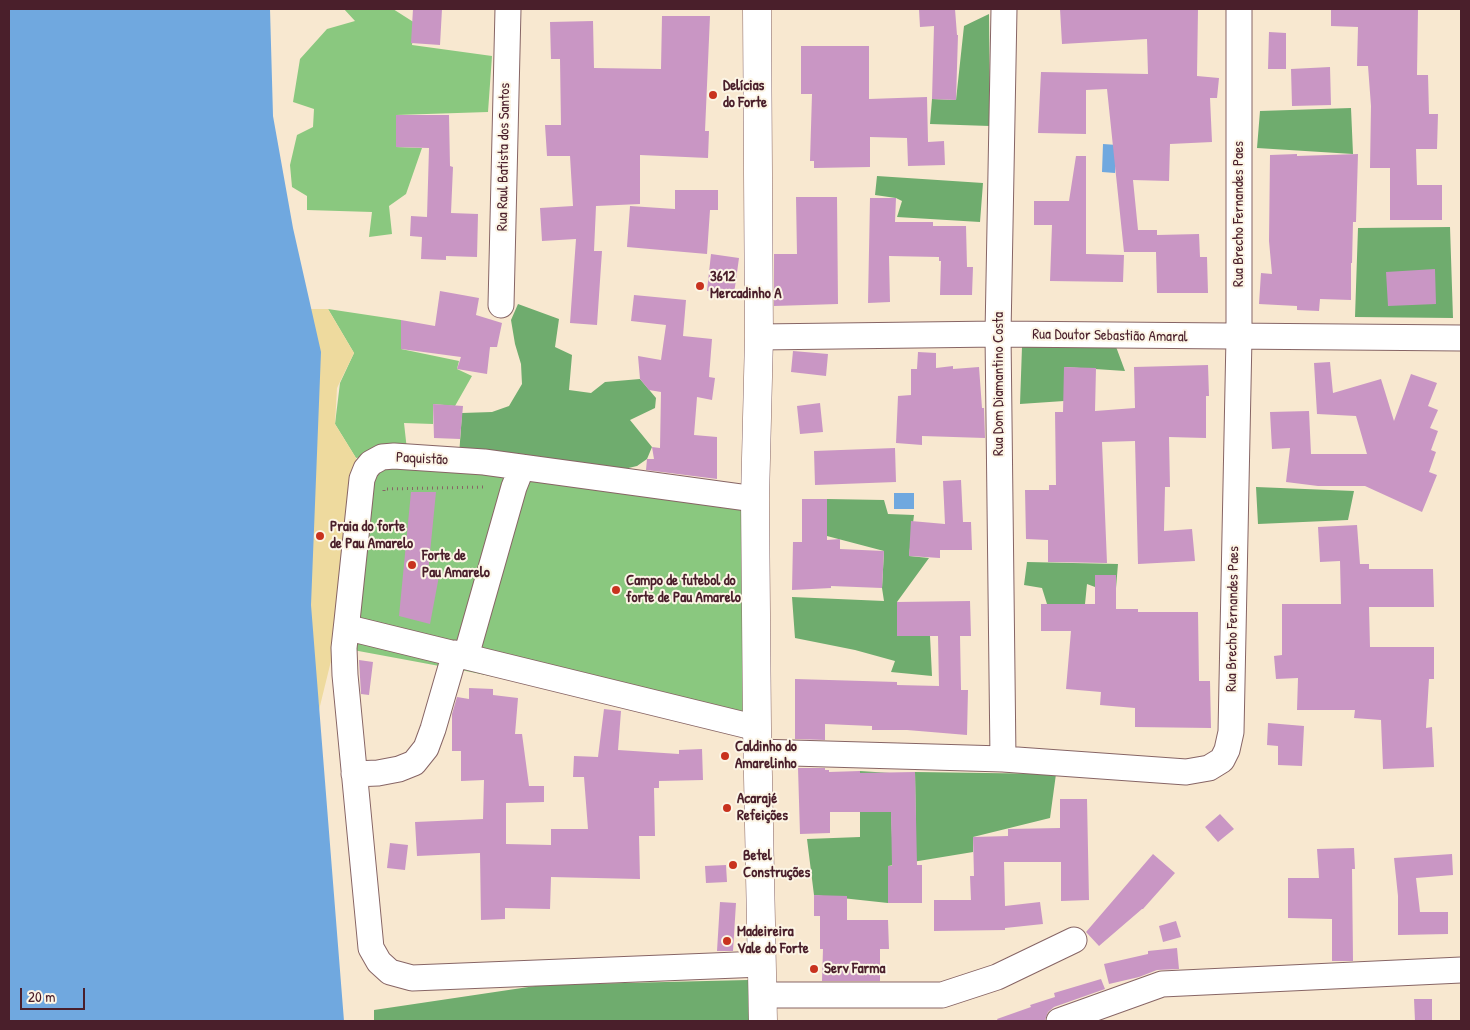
<!DOCTYPE html>
<meta charset="utf-8">
<style>
body{margin:0}
#map{position:relative;width:1470px;height:1030px;overflow:hidden;background:#f8e8d0;font-family:"Patrick Hand",sans-serif}
canvas{display:block}
.frame{position:absolute;inset:0;border:10px solid #4a1f2b;pointer-events:none}
.scale{position:absolute;left:20px;top:988px;width:65px;height:22px;box-sizing:border-box;border:2px solid #4a1f2b;border-top:0;padding-left:6px;font-size:15px;line-height:18px;white-space:nowrap;color:#4a1f2b;-webkit-text-stroke:4px #fcf5e5;paint-order:stroke}
</style>
<div id="map">
<canvas width="1470" height="1030"></canvas>
<div class="frame"></div>
<div class="scale">20 m</div>
</div>
<script>
const context = document.querySelector('canvas').getContext('2d');
context.lineJoin = 'round';
function fill(path, color) { context.fillStyle = color; context.fill(path, 'evenodd'); }
const toPath = rows => new Path2D(rows.map(r => 'M' + r).join(''));
function trace(path, color, width, dash) { context.strokeStyle = color; context.lineWidth = width; context.lineCap = dash ? 'butt' : 'round'; context.setLineDash(dash || []); context.stroke(path); }
function write(font, color, halo, rows, align = 'center') {
  context.font = font + ' "Patrick Hand",sans-serif'; context.lineWidth = 4; context.setLineDash([]); context.textBaseline = 'middle'; context.strokeStyle = halo; context.fillStyle = color; for (const [text, x, y, turn = 0] of rows) {
    context.save(); context.translate(x, y); context.rotate((+turn || 0) * Math.PI / 180); context.textAlign = isNaN(turn) ? turn : align; if (halo) context.strokeText(text, 0, 0); context.fillText(text, 0, 0); context.restore();
  }
}
fill(toPath([
 [344,9,393,9,415,23,412,45,492,56,488,112,396,115,396,147,422,148,406,194,389,206,392,234,369,237,372,212,307,210,307,196,292,187,290,165,297,135,313,127,314,109,293,102,300,59,327,29,355,21],
 [328,309,401,320,401,349,459,361,457,369,472,376,455,406,433,404,433,424,404,423,407,450,356,458,335,424,340,383,354,353],
 [366,464,469,466,748,511,747,729,461,670,353,650]
]), '#8ac87f');
fill(toPath([
 [989,14,990,126,930,124,932,99,956,100,964,26],
 [1351,108,1353,154,1257,148,1260,111],
 [877,176,983,183,980,222,897,217,902,201,896,198,875,195],
 [1450,227,1453,318,1355,317,1358,228],
 [518,304,559,319,555,347,572,355,569,390,591,393,605,382,640,379,656,398,655,408,630,420,652,447,647,459,637,466,607,473,459,456,462,413,492,412,509,406,522,384,521,364,515,344,511,320],
 [1115,344,1125,371,1065,367,1064,401,1020,404,1022,347],
 [1256,487,1354,491,1348,520,1258,524],
 [827,499,884,500,888,514,914,515,909,556,929,558,897,602,897,636,930,636,932,676,891,672,895,661,855,650,795,638,792,597,884,601,882,588,884,551,827,536],
 [1027,562,1118,564,1116,588,1095,587,1087,584,1085,604,1047,604,1042,588,1024,585],
 [860,771,890,773,892,838,916,837,915,772,1056,774,1050,818,973,837,973,852,888,866,888,903,814,895,807,839,860,837],
 [748,980,749,1021,374,1021,374,1010,542,985]
]), '#6fac6e');
fill(toPath([
 [281,309,328,309,354,353,337,388,335,424,356,458,358,470,342,616,319,710]
]), '#eeda9e');
fill(toPath([
 [9,9,270,9,273,116,293,228,321,352,311,605,344,1021,9,1021],
 [1103,144,1117,145,1115,173,1102,172],
 [894,493,914,493,914,509,894,509]
]), '#70a8df');
fill(toPath([
 [413,9,442,9,440,45,411,43],
 [919,9,955,9,957,35,958,35,956,100,932,99,934,26,920,27],
 [1060,9,1198,9,1197,76,1219,78,1217,98,1210,98,1212,142,1170,144,1169,181,1133,180,1138,230,1157,230,1157,235,1199,234,1200,257,1207,257,1208,293,1157,293,1156,252,1124,252,1107,89,1086,90,1086,134,1038,133,1041,72,1148,74,1147,39,1062,44],
 [1331,9,1418,9,1417,75,1428,75,1429,114,1438,114,1437,149,1416,149,1417,185,1442,185,1442,220,1390,220,1390,168,1370,168,1371,106,1368,66,1357,66,1358,27,1331,26],
 [662,16,710,16,705,131,709,131,708,158,640,155,640,204,596,206,594,251,602,251,597,325,570,323,576,239,542,241,540,208,573,206,570,156,547,156,545,125,561,125,560,59,551,59,550,22,593,21,594,68,661,69],
 [1269,32,1286,33,1286,69,1268,69],
 [801,46,869,46,869,99,927,97,928,142,944,141,945,165,908,166,907,138,870,137,870,167,814,168,814,161,810,161,812,94,801,94],
 [1330,67,1331,105,1292,106,1291,69],
 [396,115,449,115,450,166,453,167,451,213,478,214,477,257,446,256,446,260,421,259,422,237,410,236,411,216,427,217,429,148,396,147],
 [1297,154,1297,156,1358,154,1356,222,1353,222,1352,263,1351,263,1351,300,1320,299,1319,311,1297,310,1297,306,1259,304,1261,273,1272,274,1269,241,1270,155],
 [1076,156,1086,156,1086,254,1124,255,1123,282,1050,281,1052,225,1034,225,1034,201,1069,201],
 [675,190,718,190,718,210,710,210,707,254,627,247,630,206,675,209],
 [796,197,837,197,838,304,774,306,774,254,797,254],
 [870,198,896,198,895,222,933,222,933,226,966,226,967,267,973,267,972,295,940,295,941,261,939,261,939,257,889,256,890,302,868,303],
 [711,254,739,258,734,294,707,291],
 [1435,269,1436,304,1388,306,1386,272],
 [440,291,479,298,476,315,502,323,497,347,490,347,487,374,457,369,461,357,401,349,401,320,435,326],
 [634,295,686,300,683,336,712,339,709,377,715,378,712,400,697,397,694,435,717,437,717,479,646,470,647,459,654,459,652,447,660,448,661,392,649,390,640,379,638,356,661,360,666,325,631,321],
 [793,351,828,354,826,376,791,372],
 [918,352,936,353,936,368,953,366,953,369,979,367,982,408,984,408,985,438,922,436,922,445,896,443,898,396,911,395,911,369,917,369],
 [1330,362,1333,393,1381,379,1394,421,1411,374,1437,383,1428,406,1438,410,1430,428,1438,431,1431,450,1436,452,1429,472,1437,475,1422,512,1365,486,1318,486,1286,482,1290,448,1272,449,1270,412,1309,411,1311,454,1367,454,1356,416,1317,414,1314,363],
 [1208,365,1209,396,1206,396,1206,438,1169,437,1170,487,1165,487,1164,531,1192,529,1195,561,1138,564,1135,441,1102,442,1107,563,1048,562,1048,540,1026,539,1025,490,1049,490,1049,485,1056,485,1055,412,1063,412,1064,367,1096,368,1095,411,1135,408,1134,367],
 [820,403,823,432,800,434,797,406],
 [433,404,463,406,460,439,434,438],
 [895,448,896,482,815,485,814,451],
 [961,480,963,522,971,522,972,550,940,550,940,558,909,556,911,521,945,524,943,481],
 [411,492,436,492,428,573,439,576,430,624,399,616],
 [802,499,827,499,827,540,840,539,840,549,884,551,882,588,831,586,831,588,792,590,793,542,802,542],
 [1357,525,1360,564,1369,564,1369,569,1433,569,1434,607,1369,607,1370,647,1434,647,1434,679,1429,679,1426,728,1432,727,1434,767,1383,769,1381,720,1354,718,1355,710,1297,710,1298,678,1276,679,1274,656,1282,655,1282,604,1341,604,1340,561,1320,562,1318,527],
 [1095,575,1116,575,1116,609,1138,609,1138,612,1198,612,1199,681,1210,681,1211,728,1135,727,1135,708,1100,705,1101,692,1066,689,1071,631,1041,631,1041,604,1095,604],
 [970,601,971,636,960,636,961,690,968,690,967,735,907,730,872,730,872,726,825,724,825,740,795,739,795,679,897,682,897,685,939,686,938,636,897,636,897,602],
 [359,660,373,662,369,695,361,694],
 [469,688,493,689,493,695,518,698,515,734,522,734,529,786,544,786,544,802,506,803,506,844,551,845,551,829,588,829,584,777,573,777,574,756,598,757,604,709,621,711,618,750,679,754,679,750,702,749,703,780,659,781,659,788,654,788,655,836,639,836,640,879,551,877,550,909,505,908,505,919,481,920,480,853,417,856,415,822,483,819,484,780,461,781,461,751,452,751,452,714,457,697,469,699],
 [1268,723,1304,726,1302,766,1278,765,1278,746,1267,745],
 [798,768,825,768,825,770,829,770,829,772,860,771,860,773,915,772,917,865,922,865,922,903,888,903,888,866,892,866,891,812,830,812,830,833,800,834],
 [1060,799,1087,799,1089,900,1061,901,1061,862,1004,862,1005,906,1040,902,1043,924,1005,928,1005,930,934,931,934,900,971,900,970,876,974,876,973,837,1008,836,1008,829,1060,828],
 [1220,814,1234,829,1218,842,1205,827],
 [390,843,408,845,405,870,387,868],
 [1354,848,1355,869,1352,869,1353,961,1332,961,1332,919,1288,918,1288,878,1319,878,1317,849],
 [1153,854,1175,873,1143,909,1142,909,1099,946,1086,932],
 [1452,854,1453,875,1416,878,1420,912,1448,912,1448,934,1398,935,1398,896,1394,858],
 [726,865,727,882,706,883,705,866],
 [814,895,847,896,847,920,888,920,889,949,880,949,880,981,822,981,823,949,820,949,820,916,814,916],
 [720,902,736,903,733,951,717,951],
 [1176,921,1181,937,1163,942,1159,926],
 [1177,948,1179,969,1157,970,1139,977,1109,984,1104,964,1148,954,1148,951],
 [1101,979,1105,989,1054,1007,1048,1012,1045,1020,1040,1021,998,1021,997,1019,1031,1007,1030,1005,1055,997,1054,993],
 [1414,999,1432,999,1432,1021,1415,1021]
]), '#c996c4');
const minor = toPath([
 [501,305,508,9],
 [759,337,998,334,1461,338],
 [755,499,484,462,394,456,382,457,371,463,366,469,362,479,347,621,353,629,757,728],
 [347,621,344,648,345,675,371,948,379,962,390,972,412,978,762,964],
 [466,656,514,487,522,467],
 [757,752,1003,759,1186,772,1209,768,1222,760,1227,750,1231,732,1239,337,1239,9],
 [1003,759,998,334,1004,9],
 [354,774,378,773,399,769,414,763,426,748,433,729,455,653],
 [763,995,942,995,997,977,1074,940],
 [1059,1021,1162,984,1461,970]
]);
const major = toPath([
 [757,9,759,337,755,499,757,728,763,1021]
]);
trace(minor, '#876565', 27);
trace(major, '#876565', 29);
trace(toPath([
 [384,491,384,489,486,487]
]), '#876565', 3, [1, 4]);
trace(minor, '#fff', 25);
trace(major, '#fff', 28);
for (const [x, y, r, color] of [
 [713,95,5,"#c8321e"],
 [700,286,5,"#c8321e"],
 [320,536,5,"#c8321e"],
 [412,565,5,"#c8321e"],
 [616,590,5,"#c8321e"],
 [725,756,5,"#c8321e"],
 [727,808,5,"#c8321e"],
 [733,865,5,"#c8321e"],
 [727,941,5,"#c8321e"],
 [814,969,5,"#c8321e"]
]) { const dot = new Path2D(); dot.arc(x, y, r, 0, 2 * Math.PI); context.fillStyle = color; context.fill(dot); trace(dot, '#fcf5e5', 2); }
write('bold 15px', '#4a1f2b', '#fcf5e5', [
 ["Delícias",723,86],
 ["do Forte",723,103],
 ["3612",710,277],
 ["Mercadinho A",710,294],
 ["Praia do forte",330,527],
 ["de Pau Amarelo",330,544],
 ["Forte de",422,556],
 ["Pau Amarelo",422,573],
 ["Campo de futebol do",626,581],
 ["forte de Pau Amarelo",626,598],
 ["Caldinho do",735,747],
 ["Amarelinho",735,764],
 ["Acarajé",737,799],
 ["Refeições",737,816],
 ["Betel",743,856],
 ["Construções",743,873],
 ["Madeireira",737,932],
 ["Vale do Forte",737,949],
 ["Serv Farma",824,969]
], 'left');
write('15px', '#4a1f2b', '#fcf5e5', [
 ["Rua Raul Batista dos Santos",504,157,-89],
 ["Rua Brecho Fernandes Paes",1239,214,-90],
 ["Rua Doutor Sebastião Amaral",1110,336,1],
 ["Rua Dom Diamantino Costa",999,384,-90],
 ["Paquistão",422,459,3],
 ["Rua Brecho Fernandes Paes",1233,619,-89]
]);
</script>
